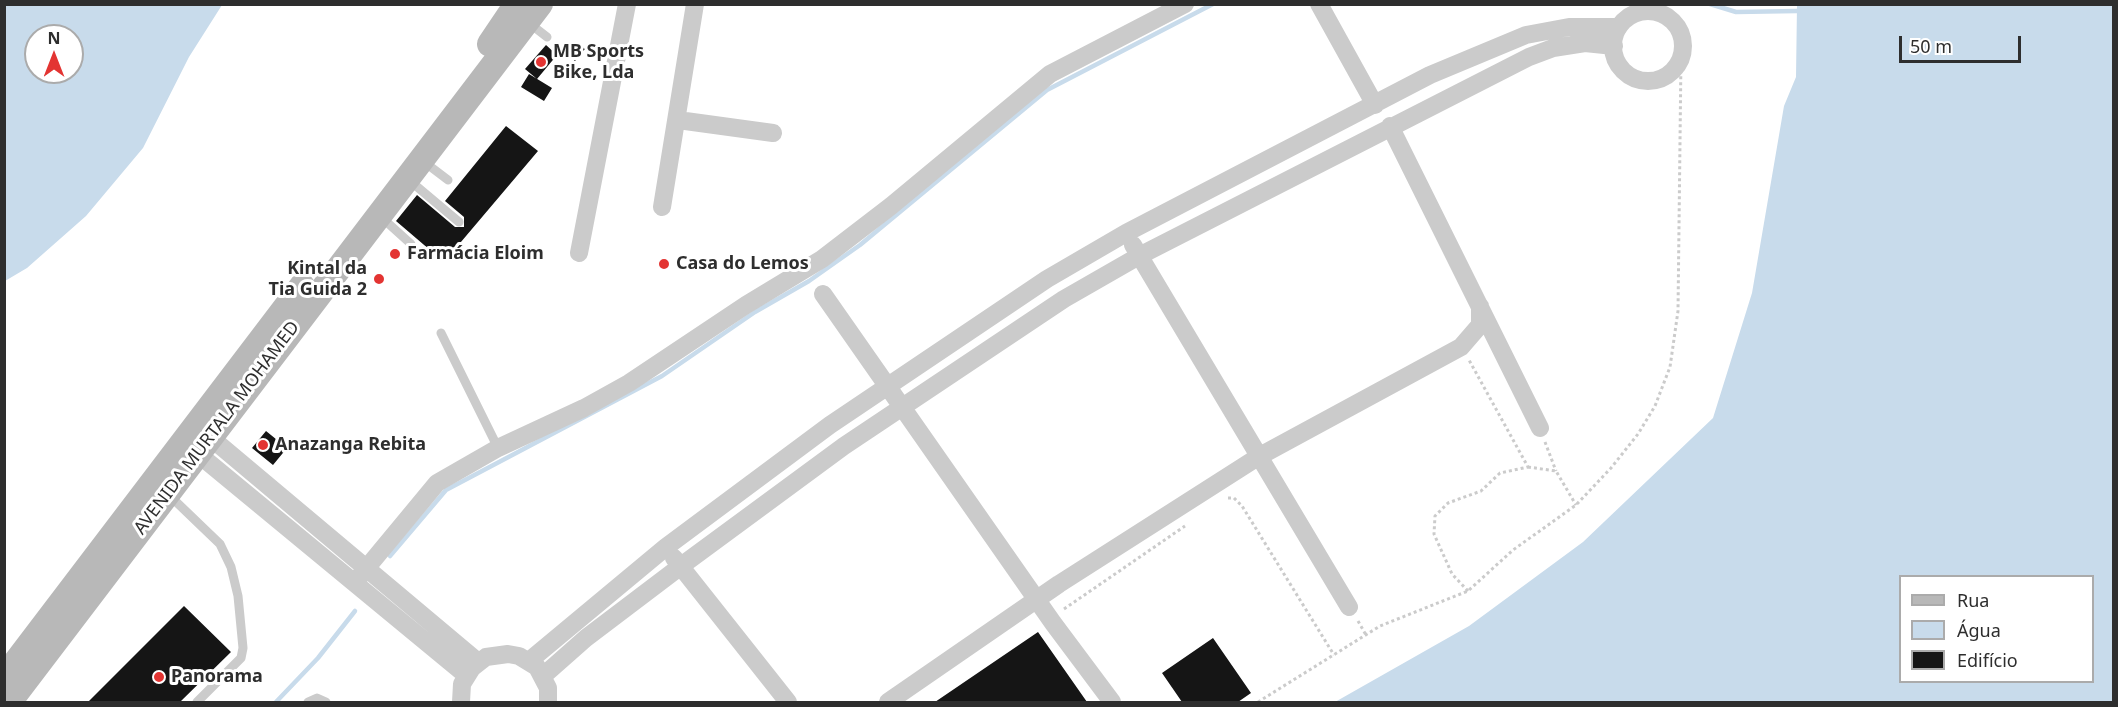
<!DOCTYPE html>
<meta charset="utf-8">
<style>
body{margin:0}
#map{position:relative;width:2118px;height:707px;overflow:hidden;background:#fff;font-family:"Noto Sans",sans-serif}
canvas{display:block}
.frame{position:absolute;inset:0;border:6px solid #2e2e2e;pointer-events:none}
.legend{position:absolute;left:1899px;top:575px;width:195px;height:108px;box-sizing:border-box;background:#fff;border:2px solid #ababab;margin:0;padding:8px 10px;list-style:none;font-size:18px;color:#2e2e2e}
.legend li{display:flex;align-items:center;gap:12px;height:30px}
.legend b{width:30px;border:2px solid #ababab}
.north{position:absolute;left:24px;top:24px;width:60px;height:60px;box-sizing:border-box;background:#fff;border:2px solid #ababab;border-radius:50%;rotate:0deg;font-size:16px;font-weight:700;line-height:24px;text-align:center;color:#2e2e2e}
.north::after{content:'';display:block;margin:auto;width:21px;height:27px;background:#e33432;clip-path:polygon(50% 0,100% 100%,50% 72%,0 100%)}
.scale{position:absolute;left:1899px;top:36px;width:122px;height:27px;box-sizing:border-box;border:3px solid #2e2e2e;border-top:0;padding-left:8px;font-size:18px;line-height:21px;white-space:nowrap;color:#2e2e2e;-webkit-text-stroke:4px #fff;paint-order:stroke}
</style>
<div id="map">
<canvas width="2118" height="707"></canvas>
<div class="frame"></div>
<ul class="legend">
<li><b style="height:8px;background:#b8b8b8"></b>Rua</li>
<li><b style="height:16px;background:#c8dbeb"></b>Água</li>
<li><b style="height:16px;background:#151515"></b>Edifício</li>
</ul>
<div class="north">N</div>
<div class="scale">50 m</div>
</div>
<script>
const context = document.querySelector('canvas').getContext('2d');
context.lineJoin = 'round';
function fill(path, color) { context.fillStyle = color; context.fill(path, 'evenodd'); }
const toPath = rows => new Path2D(rows.map(r => 'M' + r).join(''));
function trace(path, color, width, dash) { context.strokeStyle = color; context.lineWidth = width; context.lineCap = dash ? 'butt' : 'round'; context.setLineDash(dash || []); context.stroke(path); }
function write(font, color, halo, rows, align = 'center') {
  context.font = font + ' "Noto Sans",sans-serif'; context.lineWidth = 6; context.setLineDash([]); context.textBaseline = 'middle'; context.strokeStyle = halo; context.fillStyle = color; for (const [text, x, y, turn = 0] of rows) {
    context.save(); context.translate(x, y); context.rotate((+turn || 0) * Math.PI / 180); context.textAlign = isNaN(turn) ? turn : align; if (halo) context.strokeText(text, 0, 0); context.fillText(text, 0, 0); context.restore();
  }
}
fill(toPath([
 [5,4,222,5,189,57,143,148,86,216,27,268,5,281],
 [36,36,72,36,72,72,36,72],
 [1797,5,2113,5,2113,702,1335,702,1469,626,1583,542,1713,418,1752,293,1784,106,1796,77],
 [1900,576,2092,576,2092,682,1900,682]
]), '#c8dbeb');
trace(toPath([
 [1710,4,1736,12,1797,11],
 [390,556,446,490,662,376,755,312,809,281,860,245,1047,90,1213,4],
 [276,702,318,658,355,611]
]), '#c8dbeb', 4.5);
fill(toPath([
 [575,41,585,49,575,61,565,53],
 [546,45,557,55,537,79,525,69],
 [529,74,552,88,544,101,521,87],
 [506,126,538,151,444,262,396,221,417,195,455,227,464,227,464,217,445,201],
 [266,431,287,448,273,465,252,448],
 [184,606,231,652,180,702,88,702],
 [1038,632,1087,702,935,702],
 [1213,638,1251,693,1238,702,1182,702,1162,673]
]), '#151515');
trace(toPath([
 [1545,442,1556,471],
 [1528,467,1556,471,1576,505],
 [1228,498,1234,498,1242,506,1334,655],
 [1468,591,1452,574,1434,534,1435,516,1448,503,1481,491,1500,473,1528,467,1469,360],
 [1064,609,1185,526],
 [1358,621,1366,635],
 [1258,702,1380,626,1468,591,1513,550,1576,505,1611,468,1638,434,1655,406,1670,367,1678,311,1681,57]
]), '#cbcbcb', 3, [3, 3]);
trace(toPath([
 [529,23,547,37],
 [423,161,448,180],
 [409,180,459,222],
 [380,216,411,244],
 [441,333,498,448],
 [169,495,220,544,231,567,238,596,243,648,241,658,197,702],
 [308,702,317,698,326,702]
]), '#cbcbcb', 9);
trace(toPath([
 [1319,4,1375,105],
 '1613 46a35 35 0 1 1 70 0a35 35 0 1 1-70 0Z',
 [678,120,773,133],
 [1390,126,1540,428],
 [662,207,695,4],
 [1133,245,1349,607],
 [579,253,627,4],
 [823,294,1053,623,1112,702],
 [210,437,478,662],
 [197,453,466,675],
 [674,558,788,702],
 [355,582,437,483,498,448,584,408,629,383,746,305,822,259,891,206,1050,74,1185,4],
 [529,661,666,547,830,425,1047,279,1126,233,1430,75,1526,35,1569,27,1619,27],
 [543,676,586,638,681,566,844,446,1064,299,1139,256,1529,57,1553,48,1585,43,1614,46],
 [461,702,462,684,472,668,486,657,508,654,519,656,537,667,548,688,548,702],
 [888,702,1059,584,1258,457,1461,347,1480,325,1480,306]
]), '#cbcbcb', 18);
trace(toPath([
 [490,44,517,4],
 [4,678,302,286],
 [9,702,540,4]
]), '#b8b8b8', 26);
for (const [x, y, r, color] of [
 [541,62,6,"#e33432"],
 [395,254,6,"#e33432"],
 [664,264,6,"#e33432"],
 [379,279,6,"#e33432"],
 [263,445,6,"#e33432"],
 [159,677,6,"#e33432"]
]) { const dot = new Path2D(); dot.arc(x, y, r, 0, 2 * Math.PI); context.fillStyle = color; context.fill(dot); trace(dot, '#fff', 2); }
write('bold 18px', '#2e2e2e', '#fff', [
 ["MB Sports",553,52],
 ["Bike, Lda",553,73],
 ["Farmácia Eloim",407,254],
 ["Casa do Lemos",676,264],
 ["Kintal da",367,269,"right"],
 ["Tia Guida 2",367,290,"right"],
 ["Anazanga Rebita",275,445],
 ["Panorama",171,677]
], 'left');
write('18px', '#2e2e2e', '#fff', [
 ["AVENIDA MURTALA MOHAMED",217,428,-53]
]);
</script>
